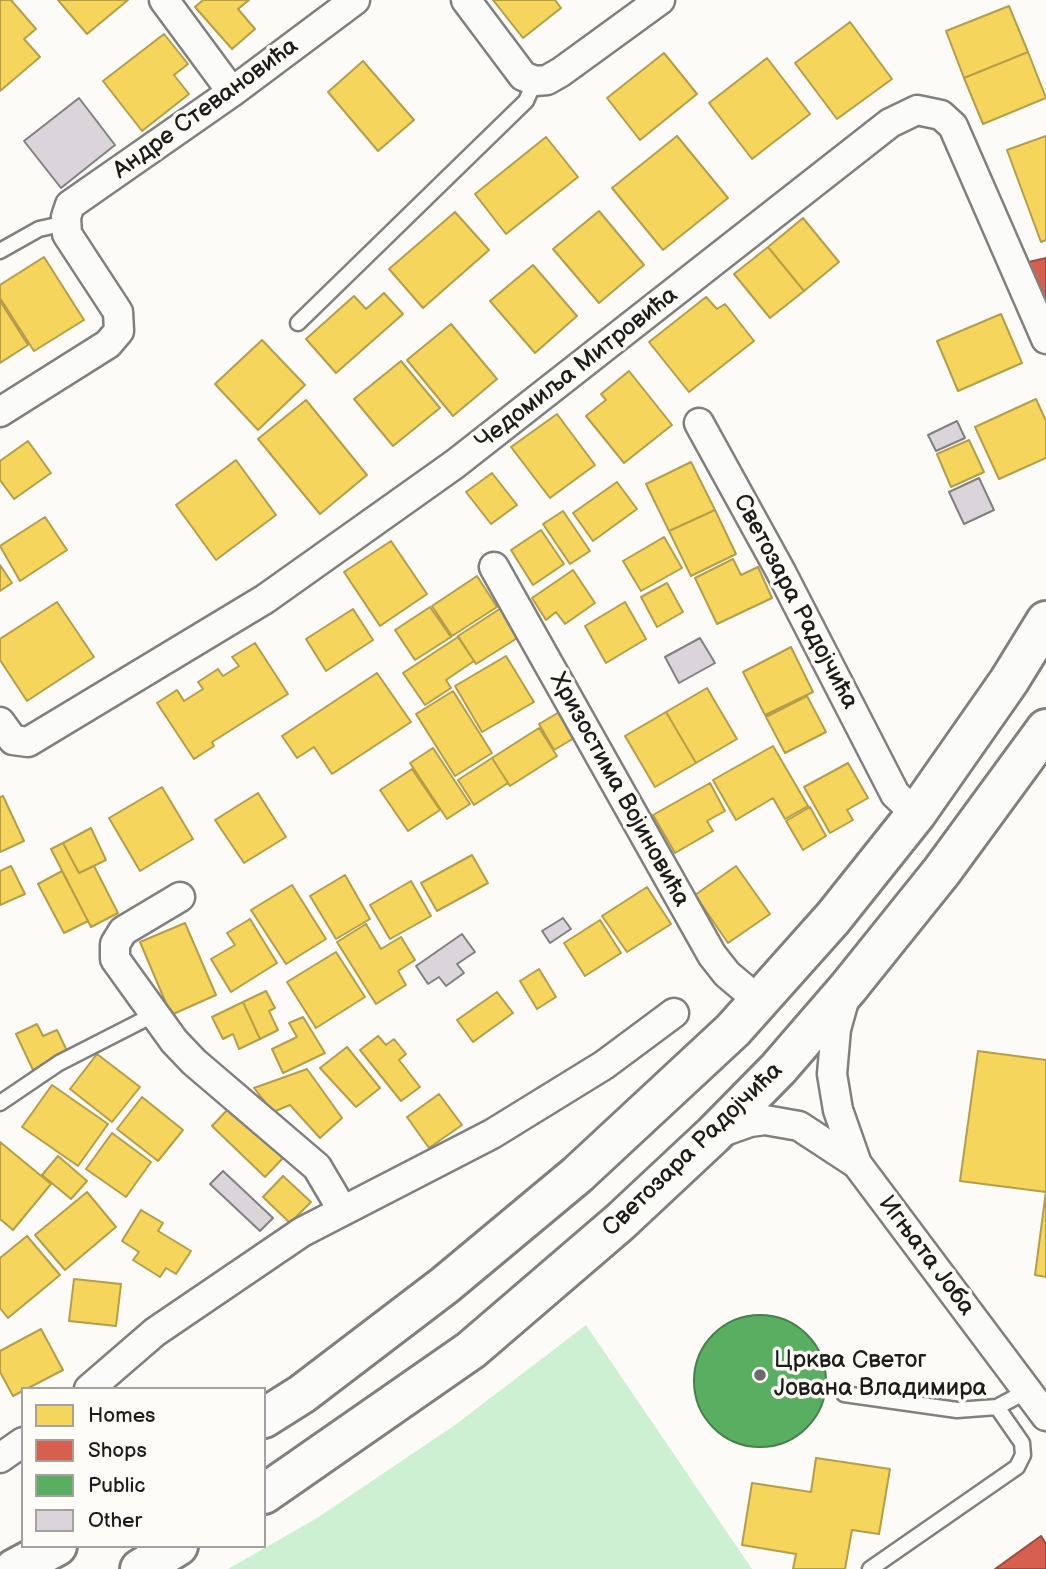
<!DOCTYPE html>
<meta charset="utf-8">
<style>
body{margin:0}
#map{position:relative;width:1046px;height:1569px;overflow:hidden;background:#fcfbf8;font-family:"Balsamiq Sans",sans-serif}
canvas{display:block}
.legend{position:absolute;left:21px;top:1387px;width:245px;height:161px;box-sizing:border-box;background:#fdfcf7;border:2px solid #a3a29f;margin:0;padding:9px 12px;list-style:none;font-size:21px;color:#1c1c1c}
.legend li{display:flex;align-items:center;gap:14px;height:35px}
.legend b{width:35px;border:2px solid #a3a29f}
</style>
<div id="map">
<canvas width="1046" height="1569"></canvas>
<ul class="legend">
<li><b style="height:19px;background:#f6d55c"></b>Homes</li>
<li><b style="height:19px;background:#d6604d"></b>Shops</li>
<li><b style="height:19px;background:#5aae61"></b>Public</li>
<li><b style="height:19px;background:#dbd4da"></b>Other</li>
</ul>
</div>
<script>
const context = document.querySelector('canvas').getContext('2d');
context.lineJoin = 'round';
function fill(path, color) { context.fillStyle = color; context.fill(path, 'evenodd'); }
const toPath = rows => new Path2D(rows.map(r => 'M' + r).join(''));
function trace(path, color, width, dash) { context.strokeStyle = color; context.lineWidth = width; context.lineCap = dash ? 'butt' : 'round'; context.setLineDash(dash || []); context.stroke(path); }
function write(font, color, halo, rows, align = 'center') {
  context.font = font + ' "Balsamiq Sans",sans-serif'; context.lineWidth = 7; context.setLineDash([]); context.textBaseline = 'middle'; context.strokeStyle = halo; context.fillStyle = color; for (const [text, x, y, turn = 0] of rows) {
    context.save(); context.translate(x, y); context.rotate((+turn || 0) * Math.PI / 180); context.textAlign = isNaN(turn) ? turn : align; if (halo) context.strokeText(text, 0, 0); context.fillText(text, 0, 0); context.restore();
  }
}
fill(toPath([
 [586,1325,752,1569,228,1569,317,1518,455,1425]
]), '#ccf0d1');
const homes = toPath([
 [0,0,11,0,36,29,24,39,40,57,0,91,0,0],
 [58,0,128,0,87,34,58,0],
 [203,0,249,0,238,9,255,29,232,49,195,7,203,0],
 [493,0,555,0,561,8,523,38,493,0],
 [1009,6,1028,52,964,78,946,31,1009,6],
 [850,22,892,79,837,119,795,63,850,22],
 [164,34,188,64,174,75,189,94,142,131,103,81,164,34],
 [1028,52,1046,98,983,124,964,78,1028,52],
 [664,53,697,94,640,140,607,98,664,53],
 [767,58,810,114,752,159,709,103,767,58],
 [363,61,414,120,378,151,328,92,363,61],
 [677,136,728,198,663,250,612,188,677,136],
 [1046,136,1046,240,1041,242,1007,150,1046,136],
 [546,137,578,177,506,234,475,194,546,137],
 [599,211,644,265,599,303,553,249,599,211],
 [455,212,489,250,423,308,389,269,455,212],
 [803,218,839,262,804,291,768,247,803,218],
 [768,247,804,291,770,318,734,274,768,247],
 [44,257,84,320,34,351,0,298,0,285,44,257],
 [533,265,577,316,535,353,490,301,533,265],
 [384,293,403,314,336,373,306,339,354,296,366,309,384,293],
 [706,297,717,309,725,304,754,341,689,392,649,342,706,297],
 [0,301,28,345,0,363,0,301],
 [1001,314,1022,363,958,391,937,341,1001,314],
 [451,324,497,379,453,416,407,360,451,324],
 [262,340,305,385,258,430,215,384,262,340],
 [401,361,440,408,393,446,354,399,401,361],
 [629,371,672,425,624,463,586,416,606,400,601,394,629,371],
 [1036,399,1046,421,1046,458,999,479,975,427,1036,399],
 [306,400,367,475,320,514,258,439,306,400],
 [557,414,595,465,550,498,511,447,557,414],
 [969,440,984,472,951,487,937,454,969,440],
 [28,441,51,473,14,499,0,480,0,461,28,441],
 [236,460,276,515,216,560,176,505,236,460],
 [691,462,715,510,669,531,646,484,691,462],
 [492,473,517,505,491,524,466,492,492,473],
 [617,482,637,509,593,541,573,513,617,482],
 [715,510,736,554,691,576,669,531,715,510],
 [563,511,590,551,570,564,543,524,563,511],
 [45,517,67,550,20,581,0,546,45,517],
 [541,530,564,564,533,585,511,550,541,530],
 [664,537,682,568,641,591,623,561,664,537],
 [391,541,427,594,380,626,344,572,391,541],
 [733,559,741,575,758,567,772,598,717,624,695,578,733,559],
 [0,565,12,583,0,591,0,565],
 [573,570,595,603,565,624,556,612,546,620,532,598,573,570],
 [477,576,497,607,452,636,432,606,477,576],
 [667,583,683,612,657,627,641,597,667,583],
 [57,602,94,657,27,701,0,660,0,639,57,602],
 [625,602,646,639,606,663,585,626,625,602],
 [430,607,451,637,415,660,395,630,430,607],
 [501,608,519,637,476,664,458,636,501,608],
 [353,609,373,640,326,671,306,639,353,609],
 [458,637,474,661,446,680,451,688,425,705,403,673,458,637],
 [255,643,288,694,212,742,214,746,194,759,157,703,177,690,184,701,203,689,198,682,218,669,223,676,239,666,232,657,255,643],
 [791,647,813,692,765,715,743,672,791,647],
 [506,656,534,702,482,732,455,686,506,656],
 [377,673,411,722,332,774,314,747,297,758,282,736,377,673],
 [707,688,737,739,696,763,666,712,707,688],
 [453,691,492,753,455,776,416,714,453,691],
 [807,696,826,732,785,753,766,717,807,696],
 [561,711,576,737,554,750,539,724,561,711],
 [666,712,696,763,655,787,625,736,666,712],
 [539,728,557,756,510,786,492,758,539,728],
 [773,746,808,806,785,819,773,798,736,820,713,780,773,746],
 [433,748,470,804,447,819,410,763,433,748],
 [492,758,508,783,474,805,458,780,492,758],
 [848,763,868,798,847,810,853,820,830,833,804,787,848,763],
 [412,769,440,810,408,831,380,790,412,769],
 [710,783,725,811,707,821,713,831,675,853,653,815,710,783],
 [162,787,193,839,140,871,109,818,162,787],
 [258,793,286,837,244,863,215,820,258,793],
 [3,796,24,841,0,852,0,797,3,796],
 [810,807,826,836,803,850,786,821,810,807],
 [91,828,106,860,79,873,63,843,91,828],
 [63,843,79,873,94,866,118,913,91,927,51,849,63,843],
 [472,855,488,883,437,911,421,883,472,855],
 [11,866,25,894,0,905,0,871,11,866],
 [736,866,770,914,728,943,695,895,736,866],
 [62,871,88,921,64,933,38,884,62,871],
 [345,875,370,919,336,939,310,896,345,875],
 [411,881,431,916,390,939,370,905,411,881],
 [292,885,326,939,286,964,251,910,292,885],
 [647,887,671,924,627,952,602,916,647,887],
 [250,919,277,963,231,992,211,959,235,945,227,933,250,919],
 [600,920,621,953,585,976,564,943,600,920],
 [185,923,216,995,171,1015,140,942,185,923],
 [366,924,381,949,401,937,415,960,398,971,406,985,376,1004,337,942,366,924],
 [336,952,365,997,316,1028,287,982,336,952],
 [539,969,556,997,537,1009,520,981,539,969],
 [266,991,275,1008,269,1011,278,1030,260,1039,243,1002,266,991],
 [497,992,513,1013,473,1042,457,1020,497,992],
 [243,1002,260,1039,239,1049,233,1034,223,1039,212,1017,243,1002],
 [303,1017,325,1053,283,1073,272,1049,297,1037,289,1023,303,1017],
 [37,1024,43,1036,57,1030,68,1053,33,1070,16,1034,37,1024],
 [378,1036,386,1045,394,1039,406,1054,399,1060,420,1087,401,1101,360,1050,378,1036],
 [347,1047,380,1088,356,1107,320,1068,347,1047],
 [978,1051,1046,1060,1046,1192,960,1181,978,1051],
 [97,1054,140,1087,112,1122,70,1089,97,1054],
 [307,1069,342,1118,320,1138,290,1105,273,1112,254,1088,307,1069],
 [52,1085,108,1124,78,1166,22,1127,52,1085],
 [439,1094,462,1125,429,1148,407,1117,439,1094],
 [142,1097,183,1130,158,1161,117,1129,142,1097],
 [230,1107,283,1158,265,1177,212,1126,230,1107],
 [112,1133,151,1162,126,1197,86,1169,112,1133],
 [0,1142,51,1184,13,1230,0,1219,0,1142],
 [58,1156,87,1181,71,1199,42,1175,58,1156],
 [283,1176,311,1202,290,1223,263,1197,283,1176],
 [1046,1191,1046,1277,1035,1275,1046,1191],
 [87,1192,116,1227,65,1270,35,1235,87,1192],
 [141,1210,163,1223,158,1231,191,1251,176,1274,166,1268,160,1277,133,1260,139,1252,122,1241,141,1210],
 [27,1236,60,1275,8,1318,0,1308,0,1258,27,1236],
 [74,1279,121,1284,116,1326,69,1321,74,1279],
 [41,1329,63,1370,13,1396,0,1372,0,1351,41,1329],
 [816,1458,890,1469,879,1534,852,1530,845,1569,793,1569,796,1554,742,1545,752,1483,811,1492,816,1458]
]);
fill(homes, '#f6d55c');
trace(homes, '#b59e49', 2);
const shops = toPath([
 [1046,258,1046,324,1020,264,1046,258],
 [1041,1536,1046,1544,1046,1569,995,1569,1041,1536]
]);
fill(shops, '#d6604d');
trace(shops, '#9e4c3e', 2);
const public = toPath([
 '694 1381a66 66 0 1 1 132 0a66 66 0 1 1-132 0Z'
]);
fill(public, '#5aae61');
trace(public, '#47824c', 2);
const building = toPath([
 [79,98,115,145,61,188,24,141,79,98],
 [957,421,965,438,936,451,928,435,957,421],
 [979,478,994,510,964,524,949,492,979,478],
 [700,638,715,663,679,683,665,657,700,638],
 [563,918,571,929,550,943,542,931,563,918],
 [462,934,475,952,457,964,464,973,446,986,439,977,428,984,416,966,462,934],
 [223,1171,273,1218,260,1231,210,1184,223,1171]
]);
fill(building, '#dbd4da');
trace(building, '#81807f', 2);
const lane = toPath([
 [0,251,39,229,66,223],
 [298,323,526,101,535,81],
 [0,1103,59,1063,153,1015],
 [844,1394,957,1410,997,1407,1027,1391],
 [870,1569,1017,1467,1023,1455,1022,1443,997,1407]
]);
const street = toPath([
 [164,0,232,92],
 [466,0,523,76,535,81,547,80,561,72,660,0],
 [0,412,108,344,119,331,118,312,67,234,66,217,70,205,232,92,355,0],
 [699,423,781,572,895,794,916,814],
 [494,567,712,955,727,974,759,1001],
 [0,722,13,740,28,742,265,599,455,464,890,123,917,110,941,115,953,126,1046,339],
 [180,897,123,931,115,944,115,959,174,1041,194,1062,317,1167,343,1211],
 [845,997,836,1029,832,1074,838,1110,857,1164,1046,1416],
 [719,1133,750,1122,765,1120,799,1126,857,1164],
 [89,1389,155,1332,302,1232,492,1134,604,1065,674,1013],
 [0,1458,23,1442]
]);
const secondary = toPath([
 [264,1418,302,1394,445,1285,577,1175,733,1030,833,918,916,814,1009,681,1046,621],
 [264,1494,471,1350,620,1222,713,1135,778,1069,848,988,942,871,1046,729],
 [14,1569,57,1546],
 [140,1569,178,1546]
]);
trace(lane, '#81807f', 19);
trace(street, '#81807f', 33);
trace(secondary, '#81807f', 44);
trace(lane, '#fbfbf9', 14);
trace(street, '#fbfbf9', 28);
trace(secondary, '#fbfbf9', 38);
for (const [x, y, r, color] of [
 [760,1375,7,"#6a6a69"]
]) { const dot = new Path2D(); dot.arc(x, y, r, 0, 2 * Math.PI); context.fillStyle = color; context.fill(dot); trace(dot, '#fdfcf7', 2.5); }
write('24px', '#1c1c1c', '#fdfcf7', [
 ["Андре Стевановића",206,109,-36],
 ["Чедомиља Митровића",577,369,-38],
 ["Светозара Радојчића",795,602,62],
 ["Хризостима Војиновића",619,790,61],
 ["Светозара Радојчића",693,1150,-44],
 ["Игњата Јоба",926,1256,53]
]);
write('24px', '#1c1c1c', '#fdfcf7', [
 ["Црква Светог",774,1361],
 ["Јована Владимира",774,1389]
], 'left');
</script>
